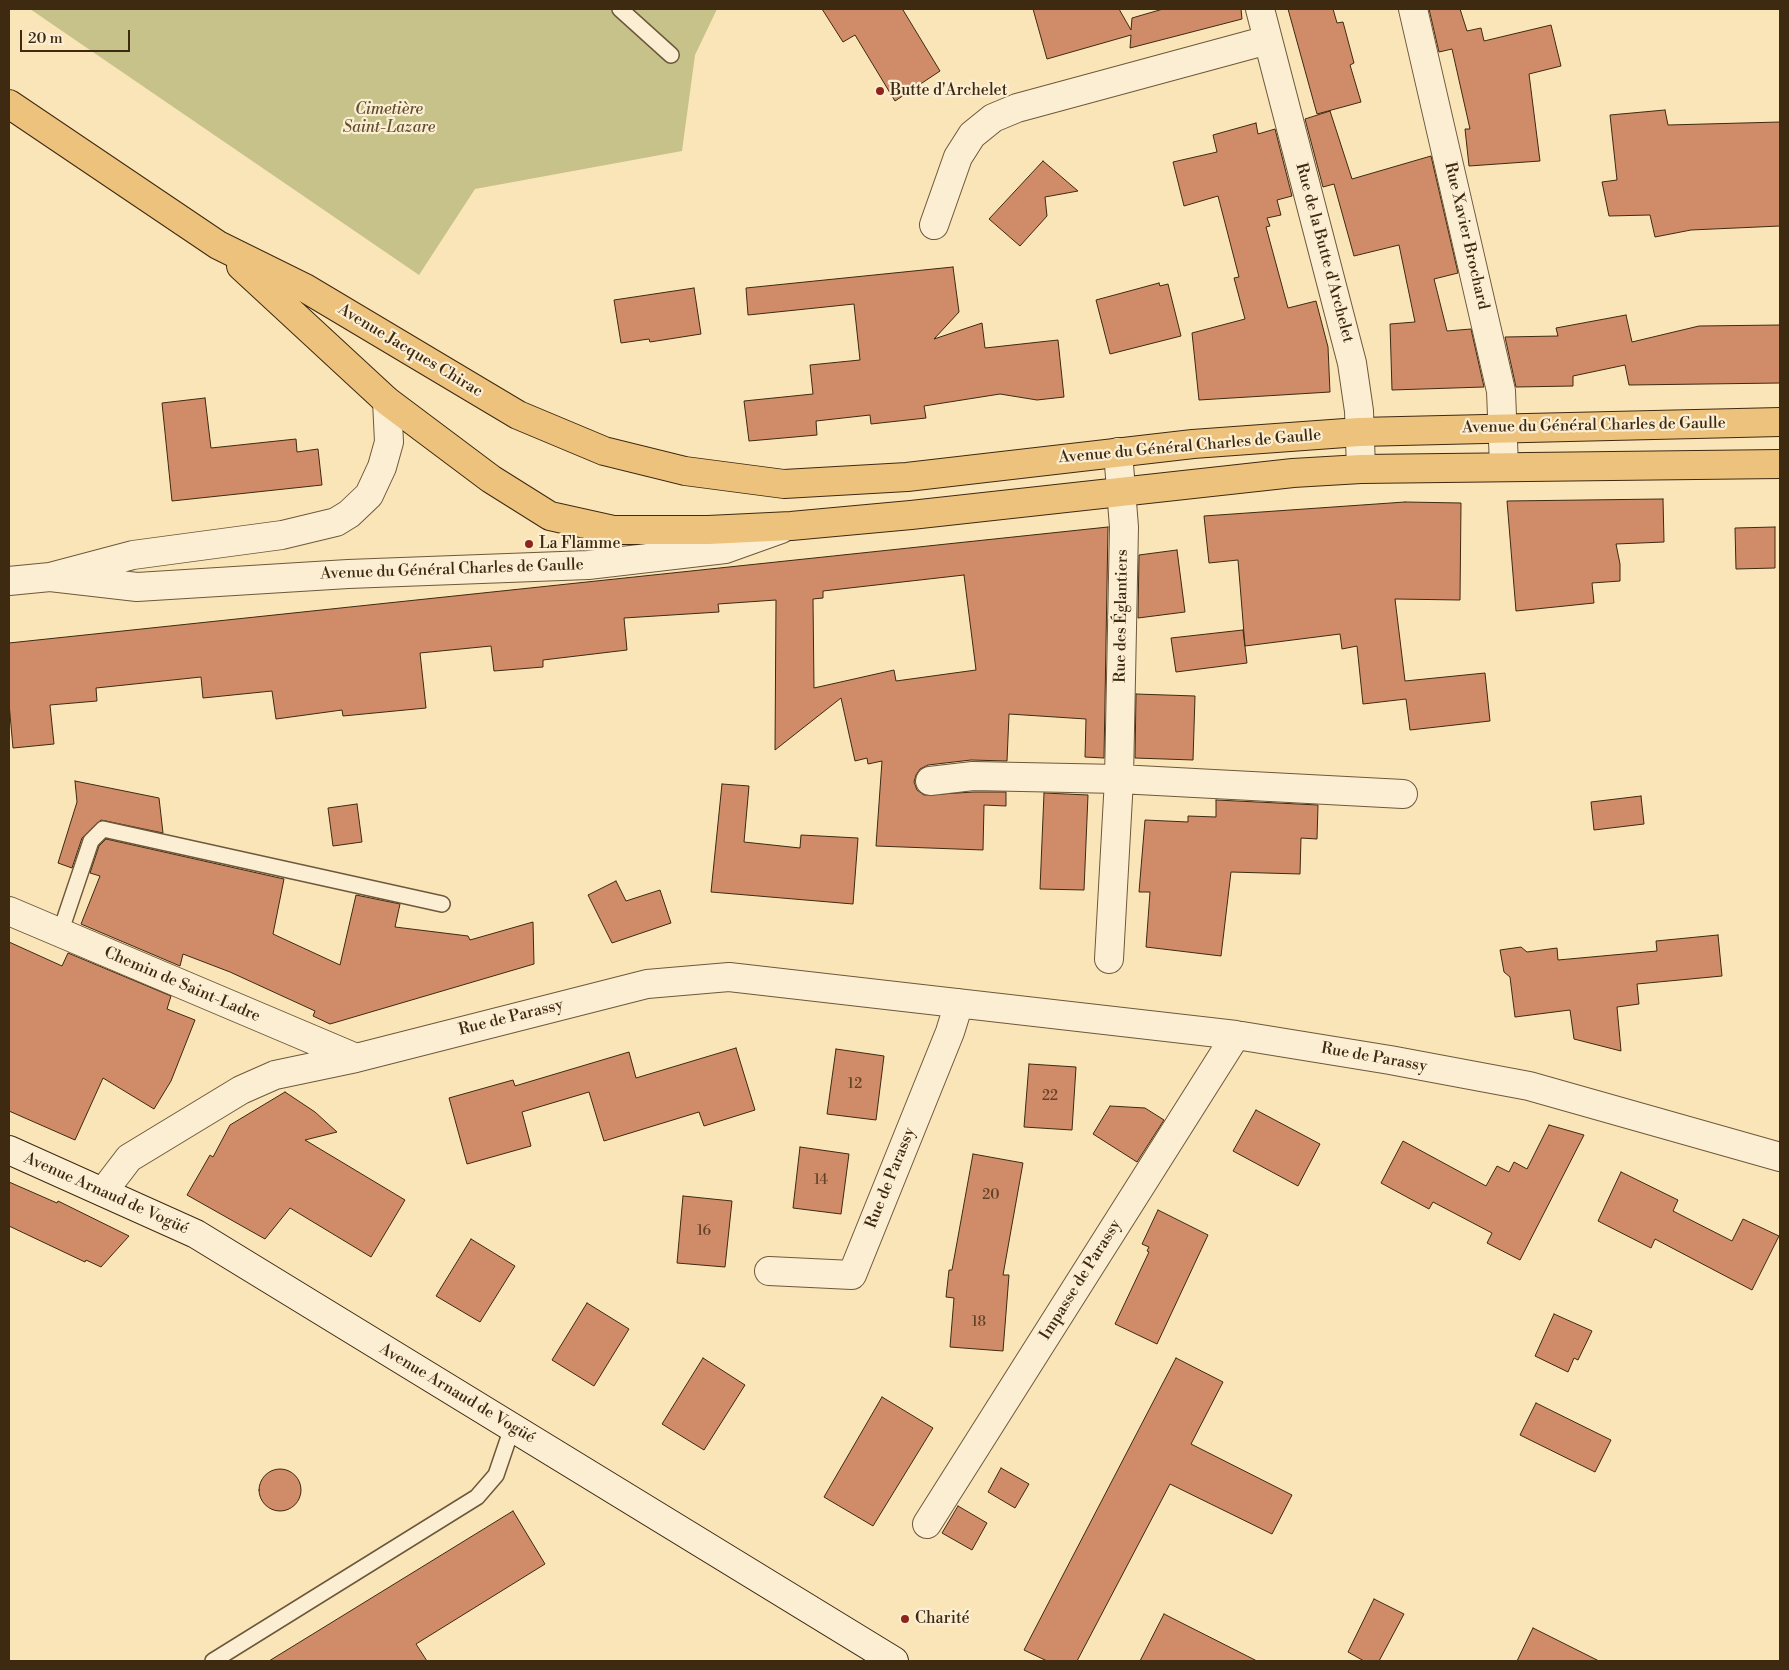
<!DOCTYPE html>
<meta charset="utf-8">
<style>
body{margin:0}
#map{position:relative;width:1789px;height:1670px;overflow:hidden;background:#fae5b9;font-family:"Libre Bodoni",serif}
canvas{display:block}
.frame{position:absolute;inset:0;border:10px solid #3e2911;pointer-events:none}
.scale{position:absolute;left:20px;top:30px;width:110px;height:22px;box-sizing:border-box;border:2px solid #3e2911;border-top:0;padding-left:6px;font-size:15px;line-height:18px;white-space:nowrap;color:#3e2911;-webkit-text-stroke:4px #fceed2;paint-order:stroke}
</style>
<div id="map">
<canvas width="1789" height="1670"></canvas>
<div class="frame"></div>
<div class="scale">20 m</div>
</div>
<script>
const context = document.querySelector('canvas').getContext('2d');
context.lineJoin = 'round';
function fill(path, color) { context.fillStyle = color; context.fill(path, 'evenodd'); }
const toPath = rows => new Path2D(rows.map(r => 'M' + r).join(''));
function trace(path, color, width, dash) { context.strokeStyle = color; context.lineWidth = width; context.lineCap = dash ? 'butt' : 'round'; context.setLineDash(dash || []); context.stroke(path); }
function write(font, color, halo, rows, align = 'center') {
  context.font = font + ' "Libre Bodoni",serif'; context.lineWidth = 4.5; context.setLineDash([]); context.textBaseline = 'middle'; context.strokeStyle = halo; context.fillStyle = color; for (const [text, x, y, turn = 0] of rows) {
    context.save(); context.translate(x, y); context.rotate((+turn || 0) * Math.PI / 180); context.textAlign = isNaN(turn) ? turn : align; if (halo) context.strokeText(text, 0, 0); context.fillText(text, 0, 0); context.restore();
  }
}
fill(toPath([
 [30,9,717,9,695,55,682,151,475,189,419,275]
]), '#c6c28a');
const building = toPath([
 [822,9,905,9,903,10,940,71,895,101,855,35,843,42,822,9],
 [1033,9,1119,9,1131,30,1132,18,1163,9,1241,9,1242,19,1130,48,1131,35,1047,59,1033,9],
 [1288,9,1333,9,1337,23,1343,22,1354,63,1350,65,1361,102,1317,114,1288,9],
 [1429,9,1460,9,1467,31,1481,28,1484,41,1551,25,1561,66,1529,74,1540,161,1469,166,1465,129,1470,129,1452,49,1439,52,1429,9],
 [1665,110,1668,125,1780,122,1780,226,1691,230,1655,237,1650,215,1609,216,1602,182,1617,180,1610,115,1665,110],
 [1330,111,1352,179,1431,156,1458,273,1434,279,1447,331,1471,329,1484,387,1392,390,1390,324,1415,322,1399,245,1354,256,1334,184,1323,187,1305,119,1330,111],
 [1256,123,1258,134,1275,129,1292,196,1277,200,1281,215,1267,218,1270,226,1266,227,1288,308,1316,301,1328,347,1330,392,1199,400,1192,333,1245,319,1234,278,1239,277,1218,196,1184,206,1173,162,1217,152,1213,135,1256,123],
 [1043,161,1078,191,1045,197,1047,216,1020,246,989,219,1043,161],
 [953,267,959,312,934,339,982,323,985,348,1058,340,1064,397,1037,400,1000,394,924,406,926,418,871,424,870,415,816,421,817,435,749,441,744,401,813,394,810,365,860,360,854,304,748,315,746,288,953,267],
 [1159,283,1160,286,1168,284,1181,336,1110,354,1096,300,1159,283],
 [694,288,701,334,650,342,649,339,621,343,614,300,694,288],
 [1626,315,1632,342,1699,326,1780,325,1780,383,1629,385,1625,365,1573,376,1573,386,1516,387,1505,337,1558,336,1556,328,1626,315],
 [205,398,211,448,296,439,297,452,318,449,322,485,172,501,162,403,205,398],
 [1663,499,1664,542,1616,544,1620,564,1620,581,1592,583,1594,603,1516,611,1507,501,1663,499],
 [1405,502,1461,503,1460,600,1395,599,1405,681,1485,673,1490,721,1410,730,1406,699,1363,704,1357,646,1342,649,1340,634,1245,646,1238,560,1209,563,1204,516,1405,502],
 [1108,527,1104,758,1085,757,1086,719,1009,714,1007,761,971,760,928,765,920,769,916,775,914,782,917,790,924,795,974,792,1006,792,1006,806,984,805,983,850,876,846,882,761,868,764,867,758,855,761,841,698,775,750,776,600,718,604,719,612,624,618,627,650,543,660,543,667,494,671,491,646,420,653,426,708,343,716,342,710,276,719,272,691,203,698,201,677,96,688,97,701,50,705,54,744,13,748,9,703,9,643,1108,527],
 [964,575,976,670,896,681,894,670,814,688,813,599,823,598,823,591,964,575],
 [1775,527,1775,568,1736,569,1735,528,1775,527],
 [1177,550,1185,612,1138,618,1139,555,1177,550],
 [1243,630,1247,663,1176,672,1171,638,1243,630],
 [1136,694,1195,696,1193,760,1135,758,1136,694],
 [75,781,159,798,163,833,101,820,82,838,72,868,58,863,77,802,75,781],
 [722,784,749,786,744,842,800,848,801,835,858,838,853,904,711,892,722,784],
 [1044,793,1088,795,1084,890,1040,889,1044,793],
 [1641,796,1644,824,1594,830,1591,802,1641,796],
 [1216,800,1318,805,1317,839,1301,838,1300,874,1231,872,1221,956,1146,947,1150,892,1139,892,1145,820,1188,822,1188,816,1216,817,1216,800],
 [357,804,362,842,333,846,328,808,357,804],
 [106,839,284,879,273,934,340,965,356,895,400,904,395,927,468,936,470,940,533,922,534,964,330,1024,313,1016,315,1011,230,972,183,954,180,966,81,924,100,876,90,873,99,846,106,839],
 [616,881,626,901,660,890,671,923,612,943,588,895,616,881],
 [1718,935,1722,976,1637,984,1639,1004,1617,1007,1621,1051,1574,1039,1570,1010,1515,1017,1510,977,1504,972,1500,950,1521,947,1527,952,1557,948,1558,960,1657,951,1656,941,1718,935],
 [9,942,62,966,68,953,171,996,167,1009,195,1020,171,1081,154,1109,103,1078,75,1140,9,1111,9,942],
 [736,1048,755,1110,704,1126,699,1112,604,1141,589,1092,522,1112,531,1146,467,1164,449,1098,513,1080,515,1086,629,1052,636,1078,736,1048],
 [836,1049,884,1056,876,1120,827,1114,836,1049],
 [1029,1064,1076,1067,1072,1130,1024,1127,1029,1064],
 [285,1092,315,1112,337,1132,305,1140,405,1200,371,1257,290,1208,265,1239,187,1195,210,1155,213,1157,230,1125,285,1092],
 [1110,1106,1145,1108,1164,1120,1137,1162,1093,1134,1110,1106],
 [1256,1110,1320,1144,1298,1186,1233,1151,1256,1110],
 [1549,1125,1584,1135,1520,1260,1487,1243,1492,1233,1433,1202,1429,1209,1381,1183,1403,1141,1486,1186,1497,1166,1509,1172,1514,1162,1527,1169,1549,1125],
 [800,1147,849,1154,841,1214,793,1208,800,1147],
 [973,1154,1023,1163,1003,1275,1009,1275,1003,1351,950,1347,954,1298,946,1297,949,1270,952,1270,973,1154],
 [1621,1172,1678,1200,1673,1211,1732,1241,1743,1219,1779,1236,1752,1290,1655,1239,1651,1248,1598,1221,1621,1172],
 [9,1182,57,1203,58,1201,129,1236,101,1267,86,1260,85,1262,9,1226,9,1182],
 [683,1196,732,1201,725,1267,677,1263,683,1196],
 [1158,1210,1208,1235,1157,1344,1115,1324,1149,1252,1147,1251,1149,1247,1142,1244,1158,1210],
 [471,1239,515,1266,480,1322,436,1296,471,1239],
 [587,1303,629,1329,594,1386,552,1360,587,1303],
 [1554,1314,1592,1331,1578,1360,1574,1358,1568,1372,1535,1356,1554,1314],
 [703,1358,745,1385,704,1450,662,1424,703,1358],
 [1176,1358,1223,1382,1191,1444,1292,1495,1272,1534,1170,1484,1077,1661,1047,1661,1024,1650,1176,1358],
 [882,1397,933,1428,873,1526,824,1497,882,1397],
 [1536,1403,1611,1440,1595,1472,1520,1435,1536,1403],
 [1001,1468,1029,1484,1015,1508,988,1492,1001,1468],
 '259 1490a21 21 0 1 1 42 0a21 21 0 1 1-42 0Z',
 [958,1506,987,1523,972,1550,942,1533,958,1506],
 [513,1511,545,1564,416,1644,427,1661,269,1661,513,1511],
 [1374,1599,1404,1614,1379,1661,1364,1661,1348,1652,1374,1599],
 [1164,1614,1257,1661,1140,1661,1164,1614],
 [1533,1628,1599,1661,1517,1661,1533,1628]
]);
fill(building, '#d08c69');
trace(building, '#3e2911', 1);
const lane = toPath([
 [620,9,671,55],
 [60,933,91,841,103,829,442,904],
 [213,1661,477,1497,496,1475,512,1428]
]);
const street = toPath([
 [1260,9,1352,363,1359,411,1361,469],
 [1413,9,1501,391,1504,466],
 [934,225,958,157,972,135,993,118,1017,108,1268,40],
 [50,577,137,587,348,574,588,565,725,549,781,529],
 [9,581,50,577,133,555,282,535,336,522,349,514,369,495,382,467,389,442,387,401],
 [930,781,973,776,1119,779,1403,794],
 [9,911,356,1058],
 [1109,959,1119,779,1124,527,1118,452],
 [103,1192,129,1158,241,1090,275,1075,356,1058,647,984,729,977,1236,1035,1390,1060,1529,1086,1780,1157],
 [769,1271,852,1275,950,1032,959,1003],
 [927,1524,1236,1035]
]);
const secondary = toPath([
 [9,1150,196,1234,894,1661]
]);
const primary = toPath([
 [9,104,218,245,305,288,518,415,604,451,685,471,784,484,907,477,1193,444,1359,432,1780,422],
 [241,266,387,401,491,479,550,516,613,530,708,530,791,526,911,515,1293,473,1361,469,1780,464]
]);
trace(lane, '#6d583b', 18);
trace(street, '#6d583b', 30);
trace(secondary, '#3e2911', 30);
trace(primary, '#3e2911', 30);
trace(lane, '#fceed2', 15);
trace(street, '#fceed2', 28);
trace(secondary, '#fceed2', 28);
trace(primary, '#edc27c', 28);
for (const [x, y, r, color] of [
 [880,91,5,"#8f2418"],
 [529,544,5,"#8f2418"],
 [905,1619,5,"#8f2418"]
]) { const dot = new Path2D(); dot.arc(x, y, r, 0, 2 * Math.PI); context.fillStyle = color; context.fill(dot); trace(dot, '#fceed2', 2); }
write('14px', '#624227', null, [
 ["12",855,1085],
 ["22",1050,1097],
 ["14",821,1181],
 ["20",991,1196],
 ["16",704,1232],
 ["18",979,1323]
]);
write('16px', '#3e2911', '#fceed2', [
 ["Butte d'Archelet",890,91],
 ["La Flamme",539,544],
 ["Charité",915,1619]
], 'left');
write('italic 16px', '#604f2f', '#fceed2', [
 ["Cimetière",389,110],
 ["Saint-Lazare",389,128]
]);
write('16px', '#3e2911', '#fceed2', [
 ["Rue Xavier Brochard",1466,236,77],
 ["Rue de la Butte d'Archelet",1324,253,75],
 ["Avenue Jacques Chirac",410,351,31],
 ["Avenue du Général Charles de Gaulle",1594,426,-1],
 ["Avenue du Général Charles de Gaulle",1190,447,-5],
 ["Avenue du Général Charles de Gaulle",452,570,-2],
 ["Rue des Églantiers",1122,616,-89],
 ["Chemin de Saint-Ladre",182,985,23],
 ["Rue de Parassy",511,1018,-14],
 ["Rue de Parassy",1374,1058,10],
 ["Rue de Parassy",891,1178,-68],
 ["Avenue Arnaud de Vogüé",106,1194,24],
 ["Impasse de Parassy",1081,1280,-58],
 ["Avenue Arnaud de Vogüé",457,1394,31]
]);
</script>
